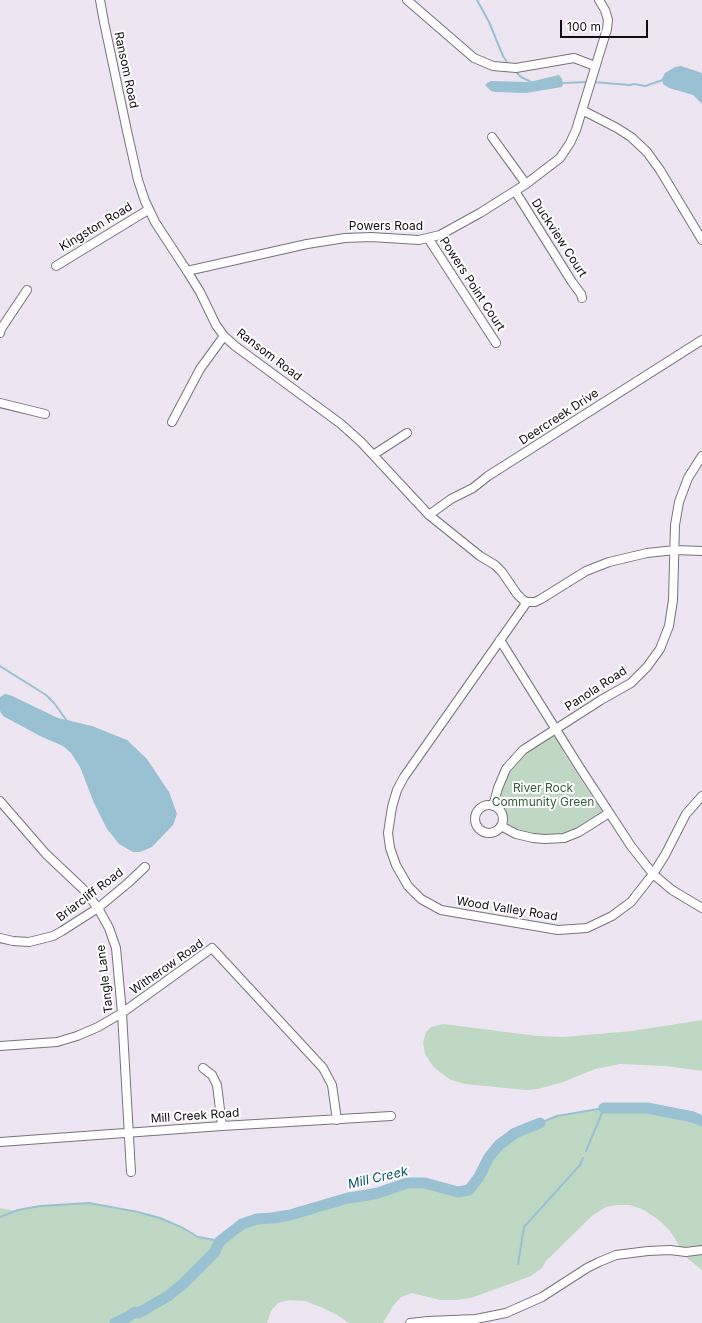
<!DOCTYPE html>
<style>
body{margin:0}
#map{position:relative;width:702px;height:1323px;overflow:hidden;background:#ede6f2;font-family:Inter,sans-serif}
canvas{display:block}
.scale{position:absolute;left:560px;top:20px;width:88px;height:18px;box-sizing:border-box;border:2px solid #0f0d11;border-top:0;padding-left:5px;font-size:12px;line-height:14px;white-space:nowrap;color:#0f0d11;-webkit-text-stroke:3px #fff;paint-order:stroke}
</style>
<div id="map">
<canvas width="702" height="1323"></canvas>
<div class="scale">100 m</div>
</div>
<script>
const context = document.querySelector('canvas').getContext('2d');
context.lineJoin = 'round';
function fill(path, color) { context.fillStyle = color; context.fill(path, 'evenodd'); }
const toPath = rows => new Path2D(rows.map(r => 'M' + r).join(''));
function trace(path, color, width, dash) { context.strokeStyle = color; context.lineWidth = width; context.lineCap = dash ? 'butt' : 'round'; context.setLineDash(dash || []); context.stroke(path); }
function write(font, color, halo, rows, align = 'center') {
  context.font = font + ' Inter,sans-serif'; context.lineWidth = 4; context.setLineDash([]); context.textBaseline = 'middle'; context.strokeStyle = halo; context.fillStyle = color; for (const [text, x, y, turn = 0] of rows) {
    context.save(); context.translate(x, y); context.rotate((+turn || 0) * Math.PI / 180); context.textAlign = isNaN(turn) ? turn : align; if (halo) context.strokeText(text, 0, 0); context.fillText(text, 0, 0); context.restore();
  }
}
fill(toPath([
 [551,736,555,736,559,741,563,747,563,752,592,797,599,801,604,809,604,813,584,826,565,834,544,836,523,833,509,826,505,811,498,800,505,780,520,757],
 [702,1020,702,1071,666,1066,620,1064,595,1069,563,1082,538,1089,526,1090,465,1084,451,1080,441,1073,433,1066,425,1054,423,1043,426,1032,431,1027,443,1024,538,1036,563,1037,632,1031],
 [604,1108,647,1108,693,1117,702,1121,702,1270,687,1258,670,1231,660,1221,644,1210,630,1205,617,1205,606,1207,593,1215,546,1261,542,1268,531,1276,471,1298,456,1300,440,1300,412,1293,401,1297,393,1306,383,1323,349,1323,337,1315,323,1308,305,1301,289,1300,278,1303,271,1311,267,1323,0,1323,0,1208,15,1211,40,1206,89,1203,113,1207,160,1218,183,1228,198,1237,215,1240,217,1242,227,1236,230,1232,242,1224,252,1220,290,1215,348,1198,362,1196,378,1193,407,1183,425,1183,458,1192,469,1190,479,1177,493,1151,499,1145,515,1133,557,1116]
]), '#bfd8c3');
fill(toPath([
 [681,66,702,73,702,104,693,95,669,88,663,84,662,79,665,73,675,67],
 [559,75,562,79,563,84,562,87,526,93,496,92,491,91,485,85,487,83,491,81,529,82],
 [5,694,10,695,58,718,92,726,127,740,147,759,169,792,177,814,173,825,152,847,140,852,133,852,119,844,107,829,94,803,80,767,71,753,63,746,40,736,3,716,0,711,0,697]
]), '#9ac1d2');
trace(toPath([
 [477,0,489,22,503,56,509,65],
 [515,71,521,77,531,82],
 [593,82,630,85,634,84,645,86,663,80],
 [562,83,589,82],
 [0,666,46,695,54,703,67,721],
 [540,1123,557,1116,604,1108],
 [586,1151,604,1108],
 [0,1217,18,1210,40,1206,89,1203,138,1212,160,1218,183,1228,198,1237,215,1240,217,1242,220,1241],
 [518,1264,524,1227,580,1165,583,1158]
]), '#9ac1d2', 2);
trace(toPath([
 [604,1108,647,1108,693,1117,702,1121],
 [115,1323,126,1318,135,1312,138,1313,144,1310,168,1296,183,1284,214,1253,220,1241,242,1224,257,1219,272,1218,290,1215,348,1198,362,1196,378,1193,407,1183,425,1183,458,1192,469,1190,479,1177,489,1157,499,1145,515,1133,540,1123]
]), '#9ac1d2', 11);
const minor = toPath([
 [100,0,104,22,127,131,138,180,145,201,155,222,187,271,200,292,216,325,224,336,235,346,341,424,361,442,429,515,480,556,495,565,502,572,517,594,523,600,527,602,535,602,541,599,586,571,609,562,647,553,675,550,702,551],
 [407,0,474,58,493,66,516,68,574,58,595,66],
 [582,110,617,128,631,137,647,152,660,170,702,240],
 [492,137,526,184],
 [515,191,572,282,581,294,582,298],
 [428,238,496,343],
 [56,266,148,210],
 [187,271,307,244,345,238,371,237,419,240,440,235,480,213,526,184,560,158,570,143,576,130,607,29,608,20,605,10,599,0],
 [0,333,1,329,27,290],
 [0,403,45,414],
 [172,422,200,369,224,336],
 [373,455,407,433],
 [429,515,451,499,473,488,488,476,702,340],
 [527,602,404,777,397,790,392,807,388,833,390,848,396,865,408,886,421,899,441,910,558,930,587,928,612,916,631,902,653,874,665,855,686,814,702,796],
 [500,640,580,768,631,846,653,874,672,890,702,908],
 [0,801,46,854,83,889,98,908,109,928,116,948,122,1013,131,1172],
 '475 819a14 14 0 1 1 28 0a14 14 0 1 1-28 0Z',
 [493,806,498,788,506,769,523,750,601,700,631,683,647,667,660,649,669,626,673,600,675,525,679,502,688,478,702,456],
 [501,826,516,834,533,838,545,839,564,838,579,832,609,813],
 [0,938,13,941,29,942,53,936,62,931,98,908,128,883,145,867],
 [0,1046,57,1042,77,1036,98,1027,122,1013,212,948,323,1068,332,1085,337,1120],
 [203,1068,212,1075,217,1085,222,1126],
 [0,1142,222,1126,391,1116],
 [410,1323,428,1321,476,1319,506,1313,542,1297,587,1268,599,1262,616,1255,648,1251,670,1250,686,1252,702,1250]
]);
trace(minor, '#78727c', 10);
trace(minor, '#fff', 8);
write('12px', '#0f0d11', '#fff', [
 ["Ransom Road",126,70,78],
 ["Powers Road",386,226],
 ["Kingston Road",96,227,-31],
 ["Duckview Court",559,238,57],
 ["Powers Point Court",472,284,57],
 ["Ransom Road",269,355,37],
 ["Deercreek Drive",559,417,-33],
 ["Panola Road",596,689,-33],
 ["Briarcliff Road",90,895,-37],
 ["Wood Valley Road",507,909,9],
 ["Witherow Road",167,967,-35],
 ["Tangle Lane",105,979,-97],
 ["Mill Creek Road",195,1116,-4]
]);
write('12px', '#315f3c', '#fff', [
 ["River Rock",543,788],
 ["Community Green",543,802]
]);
write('italic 13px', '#0a556e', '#fff', [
 ["Mill Creek",378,1178,-13]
]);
</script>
